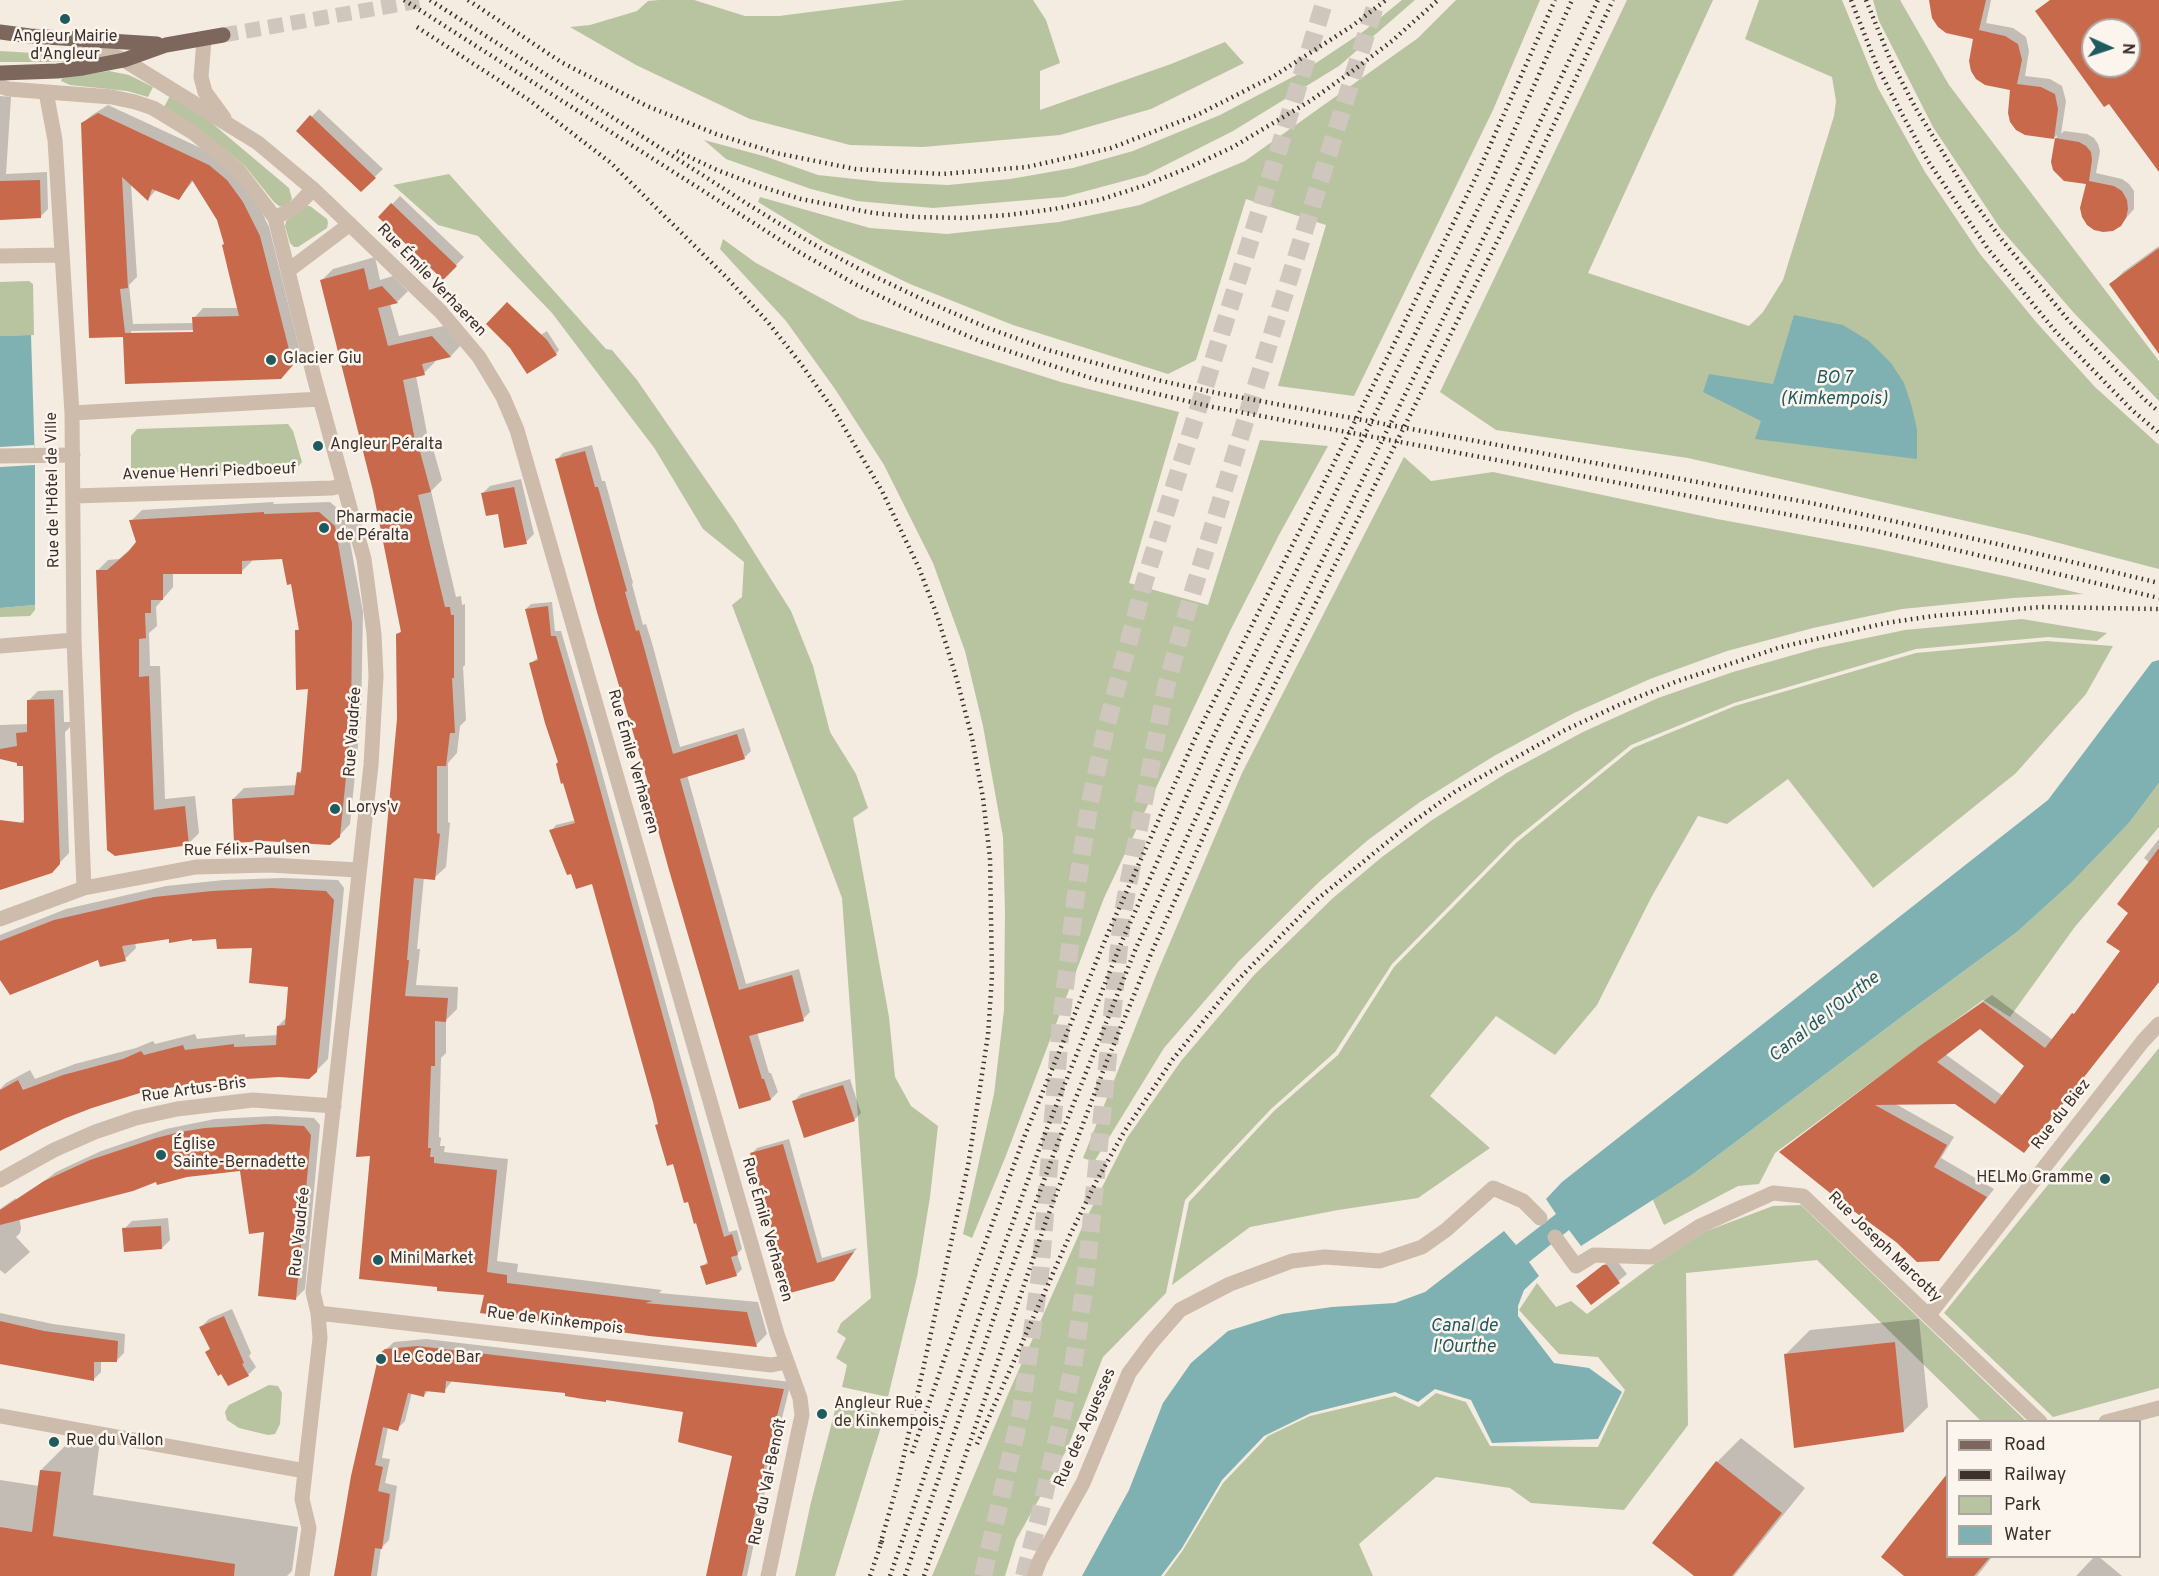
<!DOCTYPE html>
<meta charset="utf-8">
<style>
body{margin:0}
#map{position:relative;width:2159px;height:1576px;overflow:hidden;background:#f4ebe1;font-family:Overpass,sans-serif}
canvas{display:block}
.legend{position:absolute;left:1946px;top:1420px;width:195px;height:138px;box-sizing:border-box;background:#fbf5ee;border:2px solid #aea6a0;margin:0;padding:8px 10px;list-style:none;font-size:18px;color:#3b302b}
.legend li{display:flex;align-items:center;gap:12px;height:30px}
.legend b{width:30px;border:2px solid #aea6a0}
.north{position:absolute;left:2081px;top:18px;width:60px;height:60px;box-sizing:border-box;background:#fbf5ee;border:2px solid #aea6a0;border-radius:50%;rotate:93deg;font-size:16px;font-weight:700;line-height:24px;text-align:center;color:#3b302b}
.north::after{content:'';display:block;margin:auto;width:21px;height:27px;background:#1f5a5e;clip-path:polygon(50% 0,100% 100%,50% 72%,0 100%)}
</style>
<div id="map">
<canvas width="2159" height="1576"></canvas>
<ul class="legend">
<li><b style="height:8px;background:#7d675c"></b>Road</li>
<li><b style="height:8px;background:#3b302b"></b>Railway</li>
<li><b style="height:16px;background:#b8c4a0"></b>Park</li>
<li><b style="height:16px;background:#7fb0b2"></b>Water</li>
</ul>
<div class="north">N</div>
</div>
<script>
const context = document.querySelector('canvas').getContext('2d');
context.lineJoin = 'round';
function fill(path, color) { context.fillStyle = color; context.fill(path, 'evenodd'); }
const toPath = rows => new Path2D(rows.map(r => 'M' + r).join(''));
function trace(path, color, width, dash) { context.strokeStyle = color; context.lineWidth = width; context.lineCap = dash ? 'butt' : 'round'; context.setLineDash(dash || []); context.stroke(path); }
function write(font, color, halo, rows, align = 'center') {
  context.font = font + ' Overpass,sans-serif'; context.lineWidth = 5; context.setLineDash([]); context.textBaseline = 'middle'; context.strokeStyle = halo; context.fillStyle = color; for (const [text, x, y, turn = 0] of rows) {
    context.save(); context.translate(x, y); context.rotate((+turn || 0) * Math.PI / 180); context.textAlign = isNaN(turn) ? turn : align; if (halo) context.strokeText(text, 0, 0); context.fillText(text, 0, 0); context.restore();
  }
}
fill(toPath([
 [659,0,694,0,745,16,779,16,905,0,1033,0,1046,20,1060,63,1040,71,1040,110,1171,64,1225,42,1244,63,1151,109,1060,135,923,147,850,145,750,119,636,65,570,27,590,25,637,11,648,1],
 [1402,0,1415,0,1339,66,1233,131,1146,175,1064,197,933,208,857,201,811,189,726,159,704,140,767,157,818,175,882,182,948,185,1010,179,1073,168,1133,151,1220,115,1304,71,1364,31],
 [1456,0,1540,0,1493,110,1354,396,1278,386,1326,225,1246,199,1196,360,1168,374,1013,325,910,284,827,244,758,202,760,197,870,228,947,234,1059,222,1140,205,1245,161,1418,38],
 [1627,0,1713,0,1588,273,1749,326,1763,312,1783,280,1834,116,1836,101,1832,77,1745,39,1759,0,1842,0,1878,88,1925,172,1980,254,2037,323,2095,387,2159,445,2159,569,2028,535,1688,458,1496,430,1440,392],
 [1873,0,1900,0,1949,85,2159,361,2159,401,2074,313,2000,228,1933,127,1879,21],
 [0,51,67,55,69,58,67,62,0,62],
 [109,71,129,75,153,87,148,97,127,91,70,85,61,81,62,78],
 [170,96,207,119,289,188,292,199,287,206,279,206,274,202,245,166,202,131,164,107],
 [449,174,606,349,612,350,637,380,735,522,791,611,813,666,830,732,856,774,868,808,853,818,889,1017,895,1077,911,1106,938,1126,930,1197,917,1277,888,1397,842,1387,847,1365,836,1358,846,1338,837,1332,841,1323,871,1298,842,898,732,605,742,597,744,562,703,529,655,449,552,313,478,236,438,225,393,185],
 [306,206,310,206,327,219,328,223,327,228,298,247,294,247,290,243,285,226,286,221,302,207],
 [723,239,756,263,860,319,1061,382,1179,412,1129,583,1208,605,1260,440,1328,446,1279,535,1231,629,1104,898,1005,1158,972,1238,963,1234,994,1094,1004,1010,1005,912,1003,837,983,726,965,651,933,563,884,465,835,389,786,321,720,249],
 [29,281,33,284,34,335,0,336,0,282],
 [288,424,293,431,302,462,297,468,137,474,131,469,131,436,137,429],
 [1404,457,1431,481,1493,472,1717,519,1874,548,2014,578,2083,594,2013,598,1902,609,1813,628,1727,651,1650,679,1574,713,1494,756,1420,802,1368,840,1319,882,1239,961,1164,1048,1094,1162,1083,1158,1157,973,1242,773],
 [35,605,35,610,30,616,0,617,0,608],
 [2022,619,2107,633,2097,641,2048,637,1916,649,1734,703,1631,745,1514,840,1392,964,1335,1052,1271,1109,1185,1200,1166,1293,1103,1357,1067,1449,1016,1540,1005,1576,932,1576,1009,1392,1084,1223,1127,1138,1181,1061,1254,975,1333,898,1382,857,1432,820,1505,774,1583,732,1658,698,1733,672,1818,648,1905,630],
 [2046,641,2113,646,2086,694,2016,773,1873,888,1788,779,1727,824,1698,816,1652,896,1597,1005,1555,1055,1496,1016,1430,1096,1490,1148,1418,1198,1338,1210,1250,1227,1172,1285,1189,1202,1274,1111,1338,1055,1394,967,1516,843,1633,748,1735,706,1916,653],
 [2159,783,2159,827,2074,928,2010,1017,1983,1000,1775,1153,1759,1184,1738,1186,1664,1225,1652,1198,1693,1174,1904,1015,2017,932,2071,883,2129,823],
 [2159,1048,2159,1388,2053,1417,1944,1313],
 [1801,1205,2026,1421,1981,1421,1817,1260,1686,1273,1688,1425,1624,1510,1531,1503,1510,1488,1436,1477,1359,1544,1373,1576,1164,1576,1183,1550,1223,1483,1268,1436,1310,1416,1395,1396,1419,1407,1436,1393,1466,1402,1490,1446,1598,1447,1625,1390,1598,1357,1559,1354,1519,1310,1537,1283,1556,1307,1571,1301,1587,1314,1656,1263,1704,1232,1773,1206],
 [269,1385,278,1386,282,1393,280,1424,275,1434,268,1435,239,1428,227,1420,225,1412,229,1405],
 [838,1399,884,1417,835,1576,795,1576,811,1502]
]), '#b8c4a0');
fill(toPath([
 [1794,315,1843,325,1869,341,1891,363,1904,383,1911,404,1917,429,1917,459,1755,439,1761,421,1703,392,1709,374,1773,384],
 [31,335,35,465,35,605,0,608,0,336],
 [2159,660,2159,783,2129,823,2071,883,2017,932,1904,1015,1693,1174,1581,1246,1569,1230,1529,1262,1539,1276,1524,1290,1518,1306,1518,1316,1554,1363,1589,1368,1622,1392,1598,1439,1492,1443,1471,1400,1435,1389,1418,1402,1395,1392,1311,1413,1264,1436,1222,1480,1182,1548,1161,1576,1082,1576,1129,1490,1163,1403,1191,1363,1228,1331,1282,1314,1332,1307,1395,1303,1425,1292,1504,1231,1516,1245,1556,1214,1546,1199,1562,1182,2048,800,2152,662]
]), '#7fb0b2');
fill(toPath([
 [34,445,35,465,0,467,0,447]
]), '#f4ebe1');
fill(toPath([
 [1933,0,1991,0,1986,23,2013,28,2026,37,2029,51,2025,76,2050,79,2062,86,2066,101,2061,134,2064,131,2087,134,2094,138,2098,144,2100,151,2096,173,2122,179,2129,184,2134,191,2134,209,2120,225,2087,183,2053,162,2057,135,2054,138,2012,88,1975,38],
 [0,96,11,97,6,174,47,172,48,209,40,217,0,218],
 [108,105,218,156,253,194,269,227,301,355,290,368,124,335,82,124,92,115],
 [194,180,218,219,226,243,239,308,203,308,194,318,194,323,133,324,129,285,137,277,131,184,148,199,157,189,179,198],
 [200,330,200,333,131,334,131,331],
 [319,109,383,169,361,190,298,131],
 [400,196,464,257,443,278,380,217],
 [2159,246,2159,350,2111,284,2123,272],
 [375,257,380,280,393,276,408,291,397,302,390,304,399,336,444,326,461,345,451,356,435,360,435,362,424,373,416,376,427,433,418,441,430,438,442,480,431,491,456,597,461,596,462,605,465,604,465,665,463,667,466,720,460,726,457,753,448,763,448,822,450,823,446,867,434,878,424,877,417,949,420,949,416,985,458,987,457,1009,446,1020,446,1053,441,1058,439,1137,441,1138,440,1146,445,1146,444,1152,508,1159,497,1261,518,1264,517,1272,662,1290,659,1293,758,1302,767,1334,756,1345,485,1294,372,1154,399,720,398,635,402,630,380,513,322,280,333,269],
 [547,331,559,350,556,354,518,349],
 [592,445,602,481,605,481,633,583,632,584,643,625,646,624,652,643,680,747,744,728,751,751,744,758,687,775,746,984,799,969,810,1012,803,1019,757,1032,769,1073,771,1073,778,1092,771,1099,740,1107,556,460,563,453],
 [521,479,534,534,526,542,482,494,490,486],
 [274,502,273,504,330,502,345,515,363,612,361,715,350,824,339,836,233,799,244,788,297,785,298,773,303,769,309,688,297,631,300,627,292,582,283,557,252,559,252,561,241,572,173,573,173,587,156,607,157,626,149,633,150,666,160,666,165,799,195,796,199,833,188,844,116,855,97,571,108,560,119,559,138,542,131,521,142,510],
 [552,602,555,631,561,631,592,737,729,1232,737,1230,742,1249,737,1254,742,1269,736,1275,702,1267,708,1261,697,1221,659,1123,593,882,551,831,556,825,576,820,531,663,539,657,526,609,531,604],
 [63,690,64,722,71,722,72,725,65,732,69,853,51,872,0,889,0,840,25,819,24,764,17,750,0,757,0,725,29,724,28,701,38,691],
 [2159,839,2159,888,2150,863,2144,858],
 [283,878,338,880,344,888,328,1059,316,1071,212,1080,143,1091,0,1131,0,1089,6,1083,30,1070,35,1079,75,1064,136,1048,153,1041,155,1044,195,1034,197,1039,245,1034,245,1037,278,1035,278,1026,287,1017,290,985,254,946,217,937,170,937,135,942,136,948,125,959,99,958,0,978,0,935,66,909,166,886,224,880],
 [2159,940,2159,981,2032,1143,1956,1102,1894,1103,1954,1137,1941,1158,1994,1189,1938,1260,1897,1241,1782,1152,1931,1038,1992,995,2053,1040,2082,1005],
 [1980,1027,2026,1066,2003,1096,1945,1054],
 [850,1079,861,1113,854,1120,794,1101,801,1094],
 [276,1116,314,1118,320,1125,305,1289,295,1299,241,1170,157,1180,34,1189,56,1172,101,1151,166,1129,215,1119],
 [789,1139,822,1258,857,1248,833,1280,791,1291,752,1153,757,1148],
 [16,1198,21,1228,20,1233,16,1237,30,1252,5,1274,0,1270,0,1209],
 [168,1218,170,1240,162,1248,124,1229,132,1221],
 [1612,1258,1615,1258,1627,1274,1591,1303,1578,1286],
 [232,1309,251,1353,249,1356,256,1367,248,1375,212,1348,201,1327,209,1319],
 [0,1313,53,1324,125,1334,124,1353,117,1360,101,1360,101,1372,93,1380,0,1363],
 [1919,1319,1928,1407,1904,1431,1786,1354,1810,1330],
 [426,1339,791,1382,773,1454,747,1576,707,1576,734,1455,685,1411,567,1392,452,1381,444,1391,429,1390,423,1396,412,1392,405,1421,397,1429,388,1427,382,1458,390,1459,385,1483,397,1486,389,1540,381,1548,377,1576,336,1576,380,1355,394,1342],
 [82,1429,101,1432,93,1495,298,1527,292,1571,287,1576,16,1576,0,1574,0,1480,39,1486,41,1470],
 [1741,1438,1805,1488,1734,1576,1696,1576,1654,1542,1717,1462],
 [1948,1477,1948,1556,1993,1556,1977,1576,1906,1576,1883,1557],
 [2095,1556,2098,1556,2122,1576,2076,1576]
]), '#0003');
fill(toPath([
 [1929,0,1986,0,1979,30,2005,36,2018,44,2022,60,2017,84,2041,87,2055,94,2058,109,2054,139,2025,135,2016,130,2010,122,2008,113,2010,90,1985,85,1976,79,1971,71,1969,61,1973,39,1946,33,1938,27,1932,18],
 [2050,0,2159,0,2159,172,2109,104,2104,107,2035,11],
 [2093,30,2129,30,2129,66,2093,66],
 [98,113,209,165,227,180,243,202,260,236,293,365,281,379,125,384,123,337,89,338,81,123],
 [122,177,148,201,152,189,179,200,192,180,217,220,224,244,222,245,239,316,192,317,193,332,125,333,120,289,128,288],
 [310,115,376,178,361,192,296,131],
 [2055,138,2079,142,2086,146,2091,152,2092,160,2089,181,2114,186,2122,191,2127,200,2128,209,2126,218,2121,226,2113,231,2103,232,2094,230,2087,225,2082,217,2080,208,2086,184,2064,181,2053,170,2051,162],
 [40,180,41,218,0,220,0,181],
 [391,203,457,266,443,280,378,217],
 [2159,248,2159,354,2109,284],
 [364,268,369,290,382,286,398,303,378,308,388,346,432,336,451,357,422,364,425,375,403,380,416,445,407,452,419,448,431,492,418,495,445,607,450,607,451,615,454,615,454,678,452,678,455,733,450,733,446,766,437,766,437,833,440,834,435,880,414,878,407,960,409,960,405,996,448,998,446,1022,435,1021,435,1066,431,1066,428,1148,431,1148,430,1157,434,1157,434,1163,497,1170,487,1272,507,1275,507,1283,653,1301,645,1303,747,1312,757,1347,649,1336,480,1313,484,1295,437,1291,437,1287,359,1279,370,1156,356,1157,397,719,396,634,401,632,373,491,320,280],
 [507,302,547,340,557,355,527,374,510,348,486,324],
 [585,451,595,487,598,487,627,591,625,592,636,631,639,630,645,651,673,754,737,734,745,759,680,779,739,990,792,975,804,1021,749,1036,762,1079,764,1079,771,1100,739,1109,669,870,646,787,649,786,597,612,555,459],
 [514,487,527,544,504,548,498,514,486,516,481,493],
 [264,512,264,514,319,512,335,526,352,623,351,727,340,837,330,845,263,841,234,843,232,799,294,795,297,772,301,773,308,689,296,690,295,630,299,630,291,584,287,585,282,559,242,561,242,574,163,574,163,600,151,600,151,613,145,613,146,638,139,639,139,677,149,676,154,810,185,806,189,845,115,856,107,850,96,570,107,570,128,552,136,542,129,520],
 [548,606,551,636,556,636,587,742,724,1237,732,1234,738,1255,731,1257,737,1276,706,1285,700,1266,708,1264,696,1223,694,1224,688,1202,684,1203,673,1164,667,1166,655,1125,658,1124,653,1102,592,884,576,889,571,874,567,875,549,830,575,823,563,783,561,784,556,764,558,762,545,723,529,663,538,660,525,609],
 [54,699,60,864,52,873,0,890,0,820,24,823,23,766,17,766,17,763,0,759,0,749,17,746,16,733,27,732,27,700],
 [2159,848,2159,982,2024,1153,1955,1104,1875,1105,1947,1145,1934,1167,1987,1197,1939,1261,1917,1262,1896,1242,1840,1201,1779,1152,1921,1045,1983,1002,2045,1048,2072,1013,2074,1014,2120,951,2106,942,2128,913,2117,904],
 [1980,1029,2024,1066,1995,1104,1937,1062],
 [271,888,326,891,334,900,317,1072,309,1079,279,1077,213,1081,143,1092,92,1108,66,1118,42,1129,0,1151,0,1090,18,1080,23,1090,63,1075,123,1059,141,1051,144,1055,183,1045,185,1050,234,1044,234,1047,276,1045,277,1026,285,1025,288,987,249,983,252,948,217,949,216,939,192,941,192,939,169,943,169,939,122,946,126,961,100,967,98,960,10,995,0,980,0,941,54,920,154,897,212,891],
 [843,1085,855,1121,804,1138,792,1101],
 [266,1124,304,1126,311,1135,296,1300,258,1296,264,1232,249,1234,240,1171,187,1177,157,1185,156,1182,133,1191,0,1225,0,1210,44,1181,90,1160,156,1138,180,1132,205,1128],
 [783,1144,817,1263,854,1252,834,1281,790,1293,750,1153],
 [161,1226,162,1249,124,1252,122,1228],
 [1603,1265,1607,1265,1620,1283,1591,1305,1576,1286],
 [224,1316,244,1363,242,1364,249,1376,228,1386,221,1374,218,1376,205,1352,210,1349,199,1327],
 [0,1321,44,1331,118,1341,117,1362,94,1362,94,1381,0,1364],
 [1895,1342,1904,1432,1794,1448,1784,1354],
 [418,1346,784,1389,765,1463,742,1576,706,1576,732,1456,678,1442,683,1412,606,1400,606,1402,583,1399,565,1396,565,1393,446,1381,445,1393,425,1391,424,1397,408,1393,398,1431,383,1427,375,1465,383,1467,378,1491,390,1494,382,1549,375,1548,371,1576,334,1576,351,1476,379,1354,385,1349],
 [1716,1461,1782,1513,1732,1576,1694,1576,1652,1543],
 [40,1470,61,1472,53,1536,235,1564,234,1576,0,1576,0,1527,32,1532],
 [1947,1474,1947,1557,1990,1557,1974,1576,1904,1576,1881,1557]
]), '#c8694b');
trace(toPath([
 [223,35,425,0]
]), '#cfc6bd', 15, [15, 8]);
trace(toPath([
 [983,1576,1021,1411,1040,1275,1061,1022,1077,886,1089,807,1106,728,1145,580,1325,0],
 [1024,1576,1040,1514,1073,1367,1086,1275,1122,917,1166,687,1190,601,1271,337,1377,0]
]), '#cfc6bd', 18, [18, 9]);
trace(toPath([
 [0,456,73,455]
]), '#cdbbac', 15);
trace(toPath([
 [78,40,124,60,229,125,258,143,313,189,441,312,479,357,503,397,517,430,777,1334,800,1398,802,1415,768,1576],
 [204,40,201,77,205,92,224,118],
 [0,86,8,89,112,97,135,102,153,108,194,133,239,171,275,218,314,377,364,559,374,634,376,676,371,765,313,1292,318,1313,320,1338,302,1499,309,1528,302,1576],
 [46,92,55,140,72,413,74,640,84,888],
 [275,218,297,206,313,189],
 [0,256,62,255],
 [289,270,350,224],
 [72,413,320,399],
 [74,496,332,488,344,485],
 [0,646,74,640],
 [0,919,84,888,196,867,269,865,358,870],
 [0,1180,54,1150,95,1132,136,1118,177,1109,253,1100,334,1106],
 [1555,1237,1576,1266,1594,1255,1652,1257,1700,1226,1773,1193,1803,1196,2040,1422],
 [318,1313,771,1365,787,1362],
 [1929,1315,2143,1041,2159,1024],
 [0,1416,305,1471],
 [2106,1422,2159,1408],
 [1034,1576,1040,1560,1083,1483,1129,1373,1152,1342,1180,1310,1230,1284,1292,1261,1325,1257,1380,1261,1422,1247,1446,1230,1493,1188,1523,1201,1540,1218]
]), '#cdbbac', 15);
trace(toPath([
 [0,32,30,36,157,44],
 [0,73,57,71,83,68,124,60,166,45,223,35]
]), '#7d675c', 15);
trace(toPath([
 [404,0,799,252,855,284,919,315,982,342,1041,362,1097,380,1213,407,1876,531,2159,598],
 [430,0,749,205,806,240,861,270,926,301,988,328,1048,350,1157,380,1217,393,1816,504,2002,545,2159,583],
 [468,0,561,62,647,106,716,134,776,153,855,169,942,174,1027,167,1111,148,1197,115,1274,76,1352,26,1386,0],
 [1851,0,1877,66,1902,114,1928,161,1988,249,2056,332,2132,410,2159,433],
 [1866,0,1890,59,1915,107,1970,197,2002,240,2069,321,2143,398,2159,412],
 [417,27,529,100,611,163,727,278,767,321,801,364,835,412,882,491,919,568,938,618,957,680,972,738,983,798,990,858,992,976,988,1035,968,1166,898,1482,880,1545],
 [677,151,717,170,759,186,801,199,873,213,916,217,964,218,1008,215,1054,209,1099,200,1143,186,1188,168,1233,147,1310,101,1351,72,1392,41,1438,0],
 [977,1444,1070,1235,1097,1180,1124,1132,1173,1059,1230,988,1315,901,1406,827,1456,791,1565,730,1619,705,1675,682,1781,647,1886,623,1933,616,2041,607,2159,609],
 [912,1453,970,1284,1025,1135,1108,933,1197,734,1394,344,1475,179,1555,0],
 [870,1576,883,1538],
 [890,1576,988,1291,1042,1141,1122,941,1212,739,1490,185,1572,0],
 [905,1576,1002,1294,1057,1145,1136,948,1229,746,1505,195,1598,0],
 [924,1576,1046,1221,1107,1061,1150,956,1241,752,1518,200,1613,0]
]), '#3b302b', 4.5, [1.5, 4.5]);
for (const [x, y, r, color] of [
 [65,19,6,"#1f5a5e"],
 [271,360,6,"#1f5a5e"],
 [318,446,6,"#1f5a5e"],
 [324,528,6,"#1f5a5e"],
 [335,809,6,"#1f5a5e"],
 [161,1155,6,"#1f5a5e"],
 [2105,1179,6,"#1f5a5e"],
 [378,1260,6,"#1f5a5e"],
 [381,1359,6,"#1f5a5e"],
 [822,1414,6,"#1f5a5e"],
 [54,1442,6,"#1f5a5e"]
]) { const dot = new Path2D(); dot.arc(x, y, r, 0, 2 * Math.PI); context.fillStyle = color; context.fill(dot); trace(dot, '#fbf5ee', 2); }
write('16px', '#3b302b', '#fbf5ee', [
 ["Angleur Mairie",65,38,"center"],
 ["d'Angleur",65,56,"center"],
 ["Glacier Giu",283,360],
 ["Angleur Péralta",330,446],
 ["Pharmacie",336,519],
 ["de Péralta",336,537],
 ["Lorys'v",347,809],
 ["Église",173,1146],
 ["Sainte-Bernadette",173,1164],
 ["HELMo Gramme",2093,1179,"right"],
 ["Mini Market",390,1260],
 ["Le Code Bar",393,1359],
 ["Angleur Rue",834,1405],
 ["de Kinkempois",834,1423],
 ["Rue du Vallon",66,1442]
], 'left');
write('16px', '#3b302b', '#fbf5ee', [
 ["Rue Émile Verhaeren",431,281,46],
 ["Avenue Henri Piedboeuf",209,473,-2],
 ["Rue de l'Hôtel de Ville",54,490,-91],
 ["Rue Vaudrée",354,732,-86],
 ["Rue Émile Verhaeren",632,762,74],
 ["Rue Félix-Paulsen",247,851,-1],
 ["Rue Artus-Bris",194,1091,-8],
 ["Rue du Biez",2062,1115,-52],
 ["Rue Émile Verhaeren",766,1230,74],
 ["Rue Vaudrée",301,1232,-84],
 ["Rue Joseph Marcotty",1884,1248,44],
 ["Rue de Kinkempois",555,1322,7],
 ["Rue des Aguesses",1086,1428,-66],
 ["Rue du Val-Benoît",769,1482,-78]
]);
write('italic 18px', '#1f5a5e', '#fbf5ee', [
 ["BO 7",1834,379],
 ["(Kimkempois)",1834,400],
 ["Canal de l'Ourthe",1825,1018,-38],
 ["Canal de",1464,1327],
 ["l'Ourthe",1464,1348]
]);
</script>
